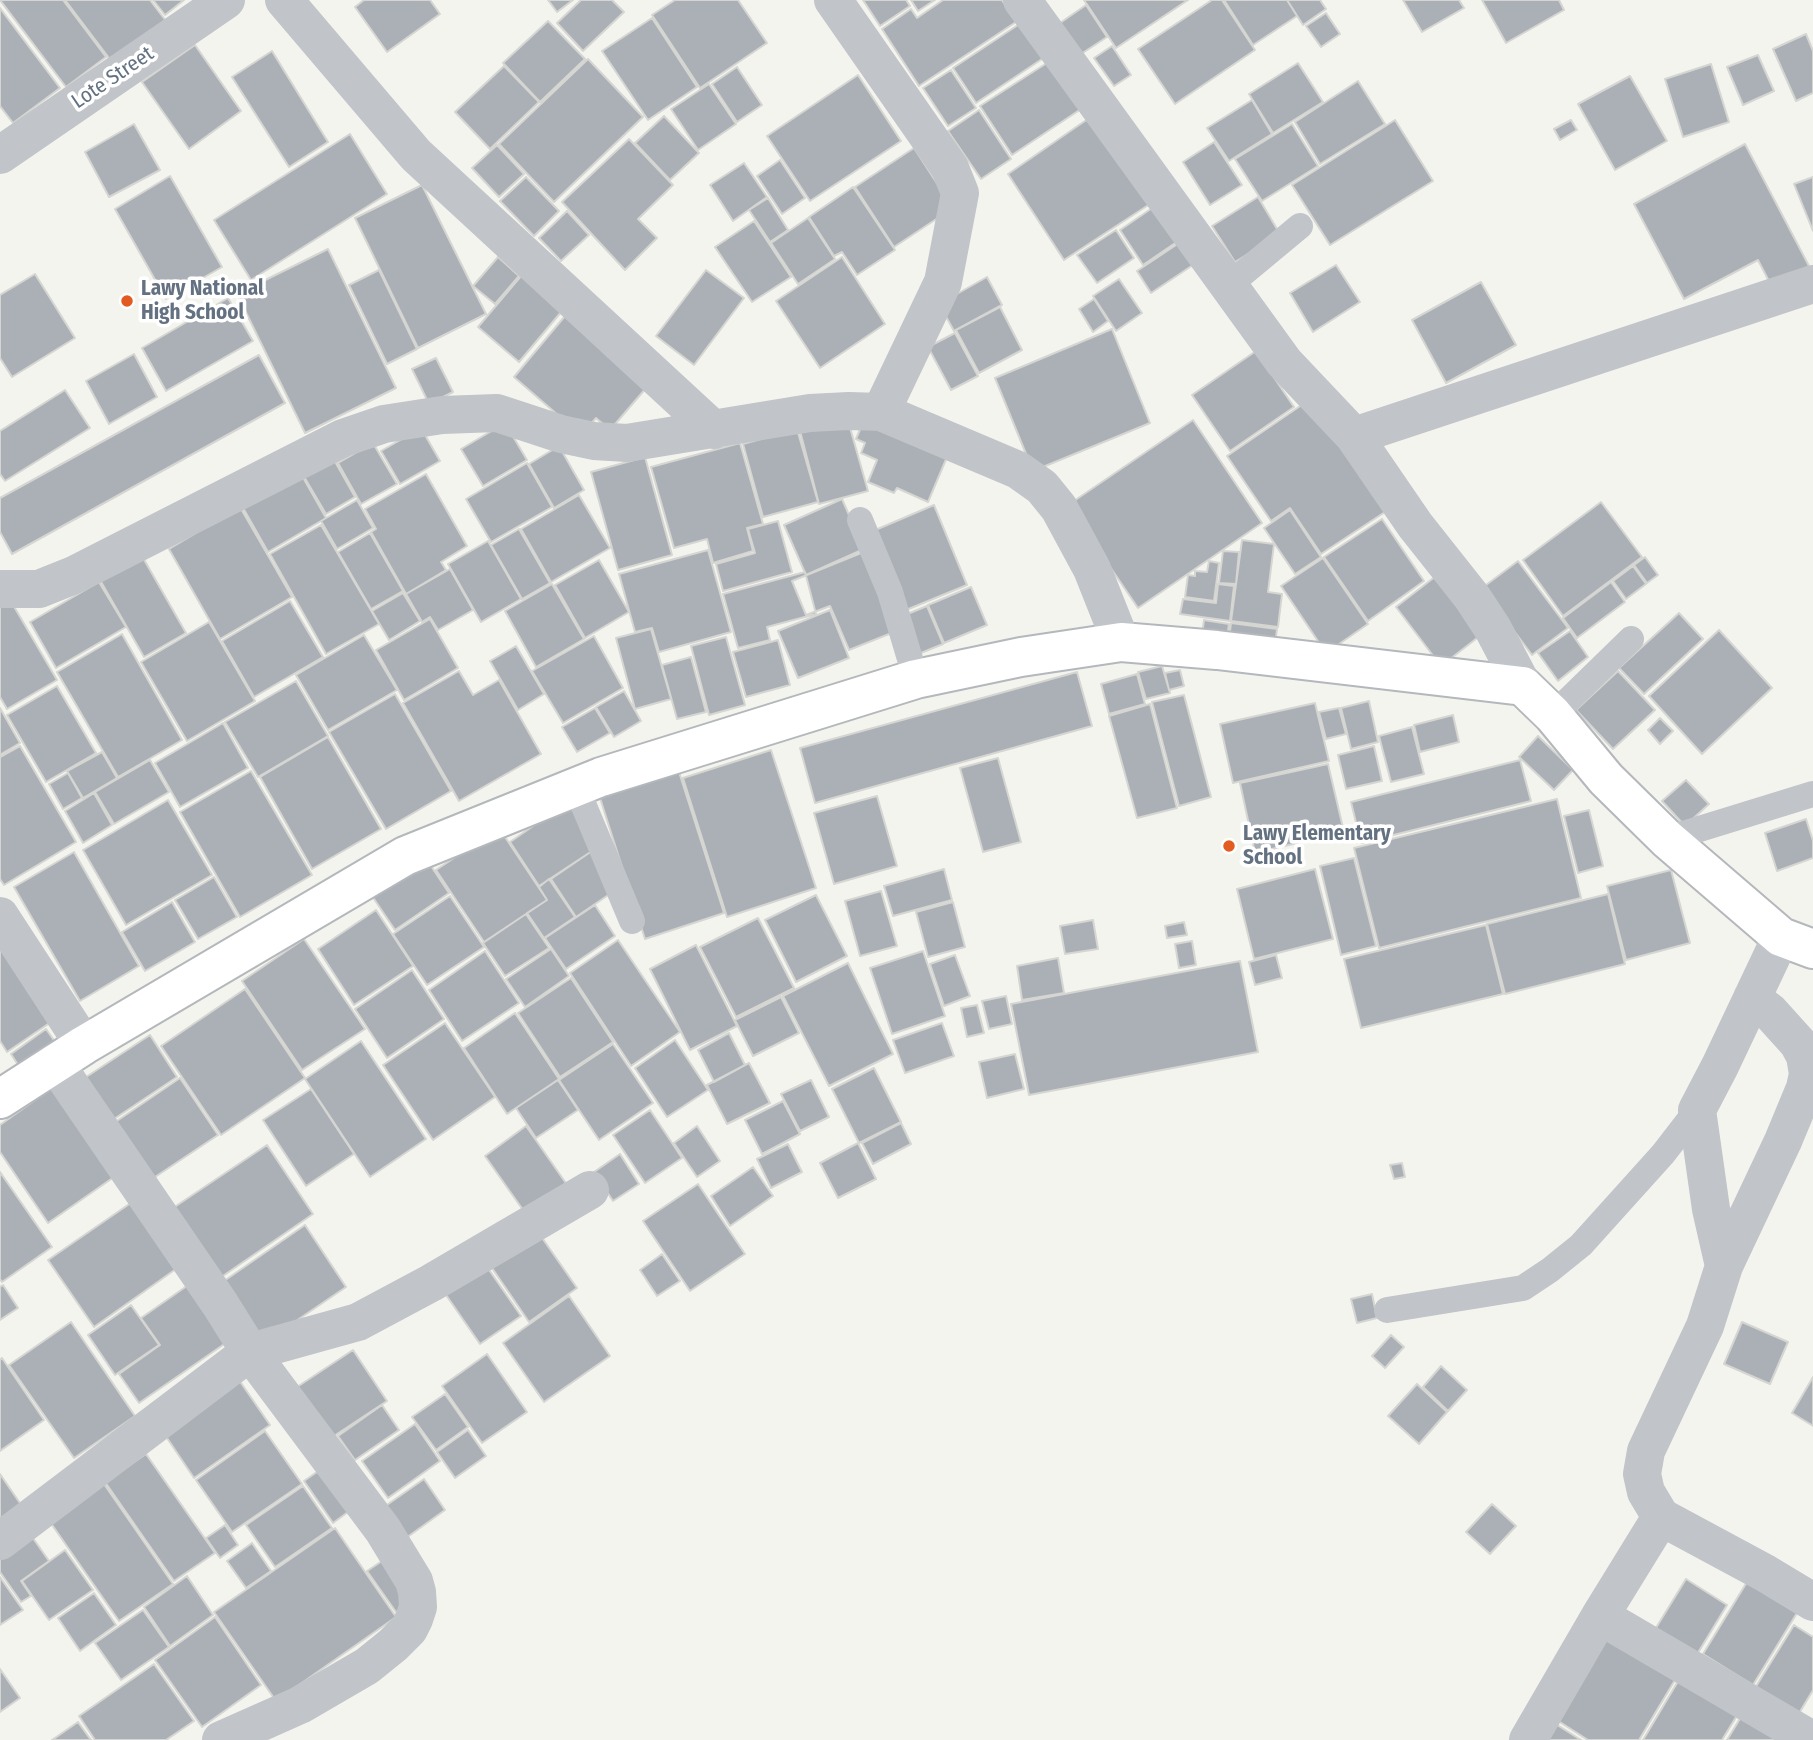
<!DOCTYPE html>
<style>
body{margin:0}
canvas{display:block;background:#f4f4ef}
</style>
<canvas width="1813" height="1740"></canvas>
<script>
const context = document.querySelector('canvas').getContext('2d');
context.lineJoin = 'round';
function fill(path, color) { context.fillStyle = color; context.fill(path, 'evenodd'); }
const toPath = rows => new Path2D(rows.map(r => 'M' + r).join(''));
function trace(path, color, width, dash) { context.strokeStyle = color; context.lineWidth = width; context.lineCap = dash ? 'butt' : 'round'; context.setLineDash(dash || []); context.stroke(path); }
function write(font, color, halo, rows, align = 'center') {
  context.font = font + ' "Fira Sans Condensed",sans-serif'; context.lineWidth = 7; context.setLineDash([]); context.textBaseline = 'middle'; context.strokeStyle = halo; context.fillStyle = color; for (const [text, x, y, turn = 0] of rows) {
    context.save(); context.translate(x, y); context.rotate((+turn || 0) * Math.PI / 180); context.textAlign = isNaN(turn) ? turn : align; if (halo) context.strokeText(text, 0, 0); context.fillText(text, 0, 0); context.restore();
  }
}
const building = toPath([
 [0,0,63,0,106,57,66,87,0,0],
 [65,0,150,0,166,21,112,62,65,0],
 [153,0,184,0,165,15,153,0],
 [364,0,430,0,440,14,387,52,355,7,364,0],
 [548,0,573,0,557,12,548,0],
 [581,0,612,0,624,12,583,51,557,23,581,0],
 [675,0,738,0,767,43,700,88,652,15,675,0],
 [863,0,906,0,910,6,880,26,863,0],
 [911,0,935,0,918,11,911,0],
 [943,0,1002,0,1016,22,919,86,882,29,911,9,917,18,943,0],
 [1084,0,1188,0,1116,48,1084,0],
 [1212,0,1222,0,1255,50,1175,104,1138,49,1212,0],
 [1224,0,1287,0,1297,16,1253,45,1224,0],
 [1287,0,1320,0,1326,9,1303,25,1287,0],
 [1403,0,1459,0,1464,8,1422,32,1403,0],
 [1482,0,1559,0,1564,10,1506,43,1482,0],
 [1086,5,1107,37,1081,54,1060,23,1086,5],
 [0,8,60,88,13,123,0,106,0,8],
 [1326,13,1340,34,1321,47,1306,26,1326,13],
 [652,18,697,87,648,120,602,51,652,18],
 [548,21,585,59,540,102,503,63,548,21],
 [1024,21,1048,55,976,103,953,68,1024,21],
 [1806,34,1813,51,1813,93,1796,101,1773,49,1806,34],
 [195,45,241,111,189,149,142,82,195,45],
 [1112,46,1131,75,1114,86,1094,58,1112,46],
 [272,51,328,142,289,167,232,77,272,51],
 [1758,55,1774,91,1743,105,1727,67,1758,55],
 [588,59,643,117,554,202,499,144,588,59],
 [1050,61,1081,109,1012,155,980,106,1050,61],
 [1298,63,1323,102,1273,133,1249,94,1298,63],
 [1711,64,1729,122,1683,137,1665,79,1711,64],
 [504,66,539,102,490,149,455,112,504,66],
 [737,67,762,105,737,122,712,84,737,67],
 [951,70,976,108,948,126,923,88,951,70],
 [858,75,901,141,810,201,767,136,858,75],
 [1630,76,1667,141,1615,170,1578,104,1630,76],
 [1358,81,1385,124,1320,164,1295,122,1358,81],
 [709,84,736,124,698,150,671,109,709,84],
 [1252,100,1272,134,1229,161,1207,128,1252,100],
 [979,110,1011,159,981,179,948,131,979,110],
 [1095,114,1153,202,1064,260,1008,174,1095,114],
 [664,116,699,153,670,180,635,143,664,116],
 [1395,120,1433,181,1330,245,1292,185,1395,120],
 [1571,120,1577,130,1560,140,1554,129,1571,120],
 [134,124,160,170,109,197,85,152,134,124],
 [1292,124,1318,166,1262,201,1235,159,1292,124],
 [350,134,387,194,251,280,214,220,350,134],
 [629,139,673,185,638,219,657,238,625,270,562,202,629,139],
 [1214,142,1242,185,1210,205,1183,162,1214,142],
 [1745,144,1809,266,1772,287,1758,260,1684,299,1634,204,1745,144],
 [497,145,524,174,499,197,472,168,497,145],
 [914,148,953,208,894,247,855,187,914,148],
 [780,160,805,198,782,214,757,176,780,160],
 [744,163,767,197,733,221,710,185,744,163],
 [170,176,222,267,166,299,115,209,170,176],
 [526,177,559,211,534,236,500,201,526,177],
 [1813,177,1813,231,1794,184,1813,177],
 [422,185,486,314,418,348,355,218,422,185],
 [853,187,895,250,857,275,842,252,834,256,809,217,853,187],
 [1258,197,1280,234,1235,262,1212,226,1258,197],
 [768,198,788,230,770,242,749,210,768,198],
 [1161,202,1184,237,1143,265,1120,230,1161,202],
 [567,211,589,235,561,261,539,238,567,211],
 [808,218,835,259,798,284,771,243,808,218],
 [754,221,791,277,752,302,715,247,754,221],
 [1116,230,1134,258,1097,283,1077,255,1116,230],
 [1182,241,1196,263,1151,293,1137,271,1182,241],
 [328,249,396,388,305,433,237,294,328,249],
 [498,257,519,276,495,304,473,286,498,257],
 [842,257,885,324,820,368,776,301,842,257],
 [1336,265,1360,302,1313,332,1290,293,1336,265],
 [379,270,417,349,387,364,349,285,379,270],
 [706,270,744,298,694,365,656,336,706,270],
 [35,274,75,338,12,377,0,358,0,295,35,274],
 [521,276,562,311,519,362,478,327,521,276],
 [987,277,1002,305,954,331,939,304,987,277],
 [1119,279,1142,313,1116,331,1093,296,1119,279],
 [1481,282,1516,345,1446,383,1412,320,1481,282],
 [228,298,253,341,166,391,142,348,228,298],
 [1094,299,1108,321,1093,332,1079,309,1094,299],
 [1000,307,1022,350,979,373,956,330,1000,307],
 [565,316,647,387,610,430,596,418,581,435,514,377,565,316],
 [1112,329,1150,423,1033,471,995,378,1112,329],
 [955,333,978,376,951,390,928,347,955,333],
 [1256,351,1294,407,1230,451,1192,395,1256,351],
 [134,354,157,397,109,424,86,381,134,354],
 [259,355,285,403,12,554,0,532,0,498,259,355],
 [436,358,453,392,429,404,412,369,436,358],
 [65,390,90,428,5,481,0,474,0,431,65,390],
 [1309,400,1385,512,1321,554,1290,508,1271,521,1227,456,1309,400],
 [847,417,868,491,819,504,800,431,847,417],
 [864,420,947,457,928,502,897,488,894,493,868,482,877,460,861,453,865,443,856,439,864,420],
 [1193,420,1262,523,1138,608,1068,505,1193,420],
 [505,423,527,460,483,486,461,449,505,423],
 [421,428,440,461,400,484,381,451,421,428],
 [797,429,818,502,763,517,743,444,797,429],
 [373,443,397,484,361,504,338,463,373,443],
 [740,443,763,524,747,528,753,551,713,563,707,539,674,548,651,467,740,443],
 [559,446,584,490,554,508,529,464,559,446],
 [645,457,672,555,618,570,591,472,645,457],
 [333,458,355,497,326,514,303,475,333,458],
 [527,463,552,507,491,542,466,499,527,463],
 [300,472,326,518,268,552,242,506,300,472],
 [426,474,467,546,441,562,446,570,406,594,371,532,376,529,365,509,426,474],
 [579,495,610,548,551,582,521,529,579,495],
 [842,499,864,549,806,575,784,525,842,499],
 [357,500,373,528,337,549,321,521,357,500],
 [1601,502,1642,557,1563,616,1523,560,1601,502],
 [934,505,967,585,906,610,873,531,934,505],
 [240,507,292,597,220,639,169,549,240,507],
 [1290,510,1321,557,1295,574,1264,528,1290,510],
 [1382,519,1424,581,1368,621,1324,557,1382,519],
 [778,521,792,572,723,591,716,564,755,553,748,529,778,521],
 [321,525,379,624,326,654,270,554,321,525],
 [519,529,550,583,522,599,491,545,519,529],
 [370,533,403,591,371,609,338,552,370,533],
 [1242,540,1274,544,1268,592,1282,594,1278,627,1231,621,1242,540],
 [488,541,521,599,481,622,448,564,488,541],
 [708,550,731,632,659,652,652,628,635,632,619,574,708,550],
 [866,551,899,630,849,650,830,606,806,615,792,581,866,551],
 [1223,551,1239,552,1236,584,1219,583,1223,551],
 [142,556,186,633,144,657,100,580,142,556],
 [1645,557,1658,575,1647,583,1634,565,1645,557],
 [1323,558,1368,624,1326,653,1281,586,1323,558],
 [599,560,629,612,585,638,555,585,599,560],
 [1209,561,1219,563,1214,601,1185,597,1188,575,1195,576,1195,571,1207,572,1209,561],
 [1518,561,1568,628,1532,655,1482,588,1518,561],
 [1633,566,1646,584,1626,599,1613,581,1633,566],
 [450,569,473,610,438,630,430,617,422,622,406,594,450,569],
 [1445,569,1490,628,1441,666,1396,607,1445,569],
 [805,572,816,614,767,627,770,640,738,648,723,594,805,572],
 [99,582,126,627,56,668,30,622,99,582],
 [1611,582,1625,602,1577,638,1563,618,1611,582],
 [552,584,584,639,536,667,505,611,552,584],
 [1218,584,1234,586,1230,621,1180,614,1183,599,1216,603,1218,584],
 [971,587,987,625,944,643,928,605,971,587],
 [403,593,420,621,389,640,372,611,403,593],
 [9,598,57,680,7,709,0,697,0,604,9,598],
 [290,601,323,657,254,697,222,641,290,601],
 [927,606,943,644,916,655,900,617,927,606],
 [830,610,849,658,798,678,778,631,830,610],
 [1679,613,1703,639,1644,694,1619,668,1679,613],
 [430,619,458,668,404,700,376,650,430,619],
 [1204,620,1229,624,1226,645,1201,642,1204,620],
 [209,622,255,701,187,741,141,662,209,622],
 [1231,623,1277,629,1274,653,1228,648,1231,623],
 [651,629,671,699,635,709,616,638,651,629],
 [1719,630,1772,688,1702,754,1649,696,1719,630],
 [1570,631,1588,657,1558,681,1538,653,1570,631],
 [122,634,182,740,118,777,57,672,122,634],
 [364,635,397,690,328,730,296,675,364,635],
 [594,636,623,688,563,723,532,671,594,636],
 [726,637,745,705,709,715,691,646,726,637],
 [778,640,790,685,746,697,733,652,778,640],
 [516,646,544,694,518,710,490,661,516,646],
 [691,657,706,712,677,719,662,665,691,657],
 [1162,666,1170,693,1146,699,1138,672,1162,666],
 [1180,670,1184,686,1169,690,1165,673,1180,670],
 [459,671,473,695,499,680,541,754,459,801,403,703,459,671],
 [1618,671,1655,710,1613,749,1576,710,1618,671],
 [1077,672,1092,726,815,803,800,748,1077,672],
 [1137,674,1145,704,1109,714,1101,684,1137,674],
 [296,681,328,736,258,777,225,722,296,681],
 [57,686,96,753,46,782,7,715,57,686],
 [624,691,641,721,614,737,596,707,624,691],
 [395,694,451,791,386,829,329,732,395,694],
 [1184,695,1211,797,1179,806,1152,702,1184,695],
 [1369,701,1378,742,1351,749,1341,708,1369,701],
 [1315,703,1329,761,1233,783,1220,724,1315,703],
 [1150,704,1177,808,1137,818,1109,716,1150,704],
 [0,708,20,743,0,755,0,708],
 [595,708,610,733,577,752,562,727,595,708],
 [1339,708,1346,734,1326,739,1319,712,1339,708],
 [1453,715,1459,742,1420,752,1414,725,1453,715],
 [1660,718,1673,731,1660,744,1648,730,1660,718],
 [223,723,248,768,180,807,155,763,223,723],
 [1412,727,1424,774,1391,782,1379,736,1412,727],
 [1538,736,1573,770,1554,790,1519,757,1538,736],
 [328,737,381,829,312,869,260,777,328,737],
 [20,746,76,842,4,885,0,879,0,757,20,746],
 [1374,746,1382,781,1346,789,1338,755,1374,746],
 [771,750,816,888,727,917,683,778,771,750],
 [102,752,117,778,83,798,67,771,102,752],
 [998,758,1021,842,983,852,960,768,998,758],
 [150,760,169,792,114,824,95,792,150,760],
 [1520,760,1531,801,1361,843,1351,802,1520,760],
 [1328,764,1344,832,1255,853,1240,783,1328,764],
 [251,771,312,875,240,917,180,812,251,771],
 [679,772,724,913,645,939,600,798,679,772],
 [68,773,82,798,63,809,49,784,68,773],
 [1686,780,1709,804,1685,826,1662,801,1686,780],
 [94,793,112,825,83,843,65,811,94,793],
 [877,796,897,866,834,884,814,813,877,796],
 [1557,799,1581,898,1379,948,1354,848,1557,799],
 [168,800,212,875,126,925,83,850,168,800],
 [568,802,598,847,539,886,510,842,568,802],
 [1589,810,1603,866,1578,873,1564,816,1589,810],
 [1806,819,1813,841,1813,858,1777,871,1765,833,1806,819],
 [499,828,547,900,484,942,436,870,499,828],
 [592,851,617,889,576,917,551,879,592,851],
 [74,852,139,966,80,1001,14,887,74,852],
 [423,854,449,893,395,930,368,890,423,854],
 [1354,858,1376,946,1341,955,1320,866,1354,858],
 [944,869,952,900,893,916,884,886,944,869],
 [1315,869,1333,939,1254,959,1237,889,1315,869],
 [1671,870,1690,943,1626,960,1607,886,1671,870],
 [214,877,237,917,198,939,175,900,214,877],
 [549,879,575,917,544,938,527,913,547,900,539,887,549,879],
 [881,891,897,946,860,956,845,901,881,891],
 [1608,894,1625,964,1505,994,1487,924,1608,894],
 [816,895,847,956,796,982,765,920,816,895],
 [450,896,484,947,427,985,393,934,450,896],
 [172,902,195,942,145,971,122,932,172,902],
 [953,902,965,947,928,957,916,912,953,902],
 [595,905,615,936,566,969,545,938,595,905],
 [376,910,413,966,354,1005,318,949,376,910],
 [526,914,549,948,505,976,483,943,526,914],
 [758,918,794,988,736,1017,700,947,758,918],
 [1093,920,1098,949,1065,954,1060,926,1093,920],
 [1184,922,1187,935,1167,938,1165,926,1184,922],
 [1486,925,1503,994,1361,1028,1344,959,1486,925],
 [304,939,365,1029,302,1070,242,981,304,939],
 [618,940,680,1032,631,1066,570,973,618,940],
 [1192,941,1196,965,1179,968,1175,944,1192,941],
 [696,945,737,1026,690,1050,650,969,696,945],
 [0,948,51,1022,7,1052,0,1041,0,948],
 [551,949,569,976,525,1007,506,979,551,949],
 [485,951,519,1003,462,1041,429,990,485,951],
 [923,951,945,1016,892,1034,870,968,923,951],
 [955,955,970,996,944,1006,930,964,955,955],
 [1276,955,1282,978,1255,985,1249,962,1276,955],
 [1058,958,1064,993,1022,1000,1017,966,1058,958],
 [1240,961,1258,1052,1029,1095,1011,1004,1240,961],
 [848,963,893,1054,829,1086,783,996,848,963],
 [412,970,444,1019,387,1058,355,1009,412,970],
 [571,978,613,1042,560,1077,518,1013,571,978],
 [245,989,305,1078,221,1135,161,1046,245,989],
 [1006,996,1012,1024,989,1029,982,1001,1006,996],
 [781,997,799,1033,753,1056,735,1020,781,997],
 [977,1005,984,1033,967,1037,961,1008,977,1005],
 [515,1013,559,1079,507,1114,464,1048,515,1013],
 [445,1023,495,1097,433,1140,383,1065,445,1023],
 [942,1023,954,1056,905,1073,893,1040,942,1023],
 [46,1029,58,1046,22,1071,11,1054,46,1029],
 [729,1033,745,1065,714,1082,698,1050,729,1033],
 [150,1035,177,1077,105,1125,77,1083,150,1035],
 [675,1040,708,1090,667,1117,635,1068,675,1040],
 [361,1041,426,1139,370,1177,305,1079,361,1041],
 [613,1044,653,1103,599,1140,559,1080,613,1044],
 [1015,1054,1024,1089,987,1098,979,1062,1015,1054],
 [749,1063,770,1103,727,1124,707,1085,749,1063],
 [874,1068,901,1122,859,1143,832,1089,874,1068],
 [180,1078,218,1135,146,1183,108,1127,180,1078],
 [558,1080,578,1110,536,1138,516,1108,558,1080],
 [811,1080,829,1117,800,1131,781,1094,811,1080],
 [52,1088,114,1177,48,1223,0,1152,0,1125,52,1088],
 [311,1089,354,1154,306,1186,263,1120,311,1089],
 [783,1101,800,1134,762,1154,745,1120,783,1101],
 [650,1110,682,1158,645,1183,613,1135,650,1110],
 [901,1123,911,1144,873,1164,862,1143,901,1123],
 [526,1126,570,1189,528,1217,485,1156,526,1126],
 [697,1126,720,1161,697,1177,674,1143,697,1126],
 [858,1143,876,1179,838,1198,820,1163,858,1143],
 [788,1144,802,1172,771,1188,757,1159,788,1144],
 [267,1145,313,1214,217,1280,170,1210,267,1145],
 [620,1154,639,1184,613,1201,594,1172,620,1154],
 [1402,1163,1405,1177,1394,1179,1390,1165,1402,1163],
 [753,1167,773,1196,730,1226,711,1196,753,1167],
 [0,1172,52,1247,2,1282,0,1279,0,1172],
 [698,1184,745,1254,690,1291,643,1221,698,1184],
 [138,1198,183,1264,94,1327,48,1260,138,1198],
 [305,1225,346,1287,265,1342,224,1281,305,1225],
 [538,1232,577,1288,529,1322,490,1265,538,1232],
 [662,1254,680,1281,657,1296,640,1270,662,1254],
 [485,1264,521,1316,480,1344,444,1292,485,1264],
 [194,1281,233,1338,139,1403,119,1374,160,1345,141,1318,194,1281],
 [3,1285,18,1308,0,1320,0,1287,3,1285],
 [1372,1294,1377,1318,1357,1323,1351,1299,1372,1294],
 [569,1296,610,1356,544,1402,503,1343,569,1296],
 [131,1305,159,1345,115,1375,88,1335,131,1305],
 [71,1322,135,1416,74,1458,9,1365,71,1322],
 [1742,1322,1788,1342,1770,1384,1724,1364,1742,1322],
 [1391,1335,1404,1347,1385,1368,1372,1356,1391,1335],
 [353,1350,387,1401,331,1438,297,1387,353,1350],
 [487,1354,527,1412,482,1443,442,1386,487,1354],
 [2,1358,44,1420,0,1451,0,1360,2,1358],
 [1441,1366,1467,1390,1448,1411,1423,1387,1441,1366],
 [1813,1377,1813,1426,1792,1413,1813,1377],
 [239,1380,270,1425,194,1478,163,1432,239,1380],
 [1417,1384,1447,1412,1419,1444,1388,1416,1417,1384],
 [445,1394,468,1427,436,1450,412,1417,445,1394],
 [382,1405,399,1430,355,1460,338,1436,382,1405],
 [415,1424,440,1461,388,1498,362,1461,415,1424],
 [468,1430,486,1456,455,1478,437,1452,468,1430],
 [265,1431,302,1484,232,1532,196,1480,265,1431],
 [146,1454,215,1553,174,1581,105,1482,146,1454],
 [324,1467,352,1509,333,1523,304,1481,324,1467],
 [0,1474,24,1509,0,1526,0,1474],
 [424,1479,445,1510,406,1538,384,1507,424,1479],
 [102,1481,173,1584,119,1621,48,1519,102,1481],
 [303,1486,332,1528,275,1567,246,1525,303,1486],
 [1492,1504,1516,1526,1490,1554,1466,1532,1492,1504],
 [225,1525,238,1545,220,1558,206,1538,225,1525],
 [335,1528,396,1617,276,1701,214,1612,335,1528],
 [28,1531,49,1561,21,1581,31,1596,21,1602,0,1572,0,1551,28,1531],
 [252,1543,271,1571,246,1588,227,1561,252,1543],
 [65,1550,93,1590,49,1620,22,1581,65,1550],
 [388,1557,416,1598,396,1612,367,1571,388,1557],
 [187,1576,213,1615,170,1646,144,1607,187,1576],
 [0,1577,23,1610,0,1625,0,1577],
 [1686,1579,1727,1605,1693,1661,1651,1636,1686,1579],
 [1747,1582,1797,1613,1753,1685,1703,1654,1747,1582],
 [94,1593,116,1625,80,1651,58,1618,94,1593],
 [143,1610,169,1647,121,1680,95,1643,143,1610],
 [215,1617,261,1685,202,1727,155,1660,215,1617],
 [1794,1625,1813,1637,1813,1690,1798,1715,1755,1688,1794,1625],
 [1605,1630,1678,1675,1639,1740,1588,1740,1552,1717,1605,1630],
 [154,1664,194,1721,166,1740,95,1740,79,1716,154,1664],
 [0,1669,20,1698,0,1712,0,1669],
 [1680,1678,1738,1714,1722,1740,1643,1740,1680,1678],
 [1741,1717,1778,1740,1727,1740,1741,1717],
 [1551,1721,1581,1740,1539,1740,1551,1721],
 [78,1722,91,1740,52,1740,78,1722]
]);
fill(building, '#aab0b6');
trace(building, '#d5d5d2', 2);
const secondary = toPath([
 [0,1099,84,1045,405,856,601,777,916,679,1021,657,1121,642,1217,650,1523,686,1553,715,1606,779,1667,839,1781,937,1813,949]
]);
trace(secondary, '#b4b8bc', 42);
trace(toPath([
 [1229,285,1300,226],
 [860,520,890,592,916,679],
 [1553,715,1631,639],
 [576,787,632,921],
 [1667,839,1813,794],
 [1387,1310,1523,1288,1550,1270,1581,1245,1663,1154,1697,1110]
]), '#c1c4c8', 26);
trace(toPath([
 [284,0,416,155,714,430],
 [833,0,950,168,960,193,943,282,881,412],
 [1022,0,1284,362,1354,436,1415,525,1472,597,1493,629,1523,686],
 [0,155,226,0],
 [1354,436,1813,284],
 [0,589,39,589,74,575,343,438,384,424,442,415,497,413,561,434,594,441,627,443,810,413,849,411,881,412,1018,470,1042,487,1059,508,1092,569,1121,642],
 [0,916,84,1045],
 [1781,937,1720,1066,1697,1110,1711,1209,1724,1266,1705,1326,1646,1451,1642,1474,1646,1492,1661,1517,1765,1573,1813,1602],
 [1724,1266,1783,1141,1805,1088,1808,1074,1805,1056,1798,1043,1770,1012,1752,998],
 [0,1541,250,1352,220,1304,55,1063],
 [1600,1616,1812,1740],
 [221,1740,300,1705,367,1666,393,1645,409,1629,414,1619,418,1607,417,1592,414,1581,383,1530,250,1352,358,1322,431,1283,590,1190],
 [1528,1740,1600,1616,1661,1517]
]), '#c1c4c8', 38);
trace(secondary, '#fff', 38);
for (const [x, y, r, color] of [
 [127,301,7,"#e25b21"],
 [1229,846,7,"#e25b21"]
]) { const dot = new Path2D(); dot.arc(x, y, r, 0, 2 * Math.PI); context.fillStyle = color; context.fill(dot); trace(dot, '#fff', 2.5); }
write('21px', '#637181', '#fff', [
 ["Lote Street",113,78,-34]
]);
write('bold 21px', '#637181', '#fff', [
 ["Lawy National",141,289],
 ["High School",141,313],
 ["Lawy Elementary",1243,834],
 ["School",1243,858]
], 'left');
</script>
